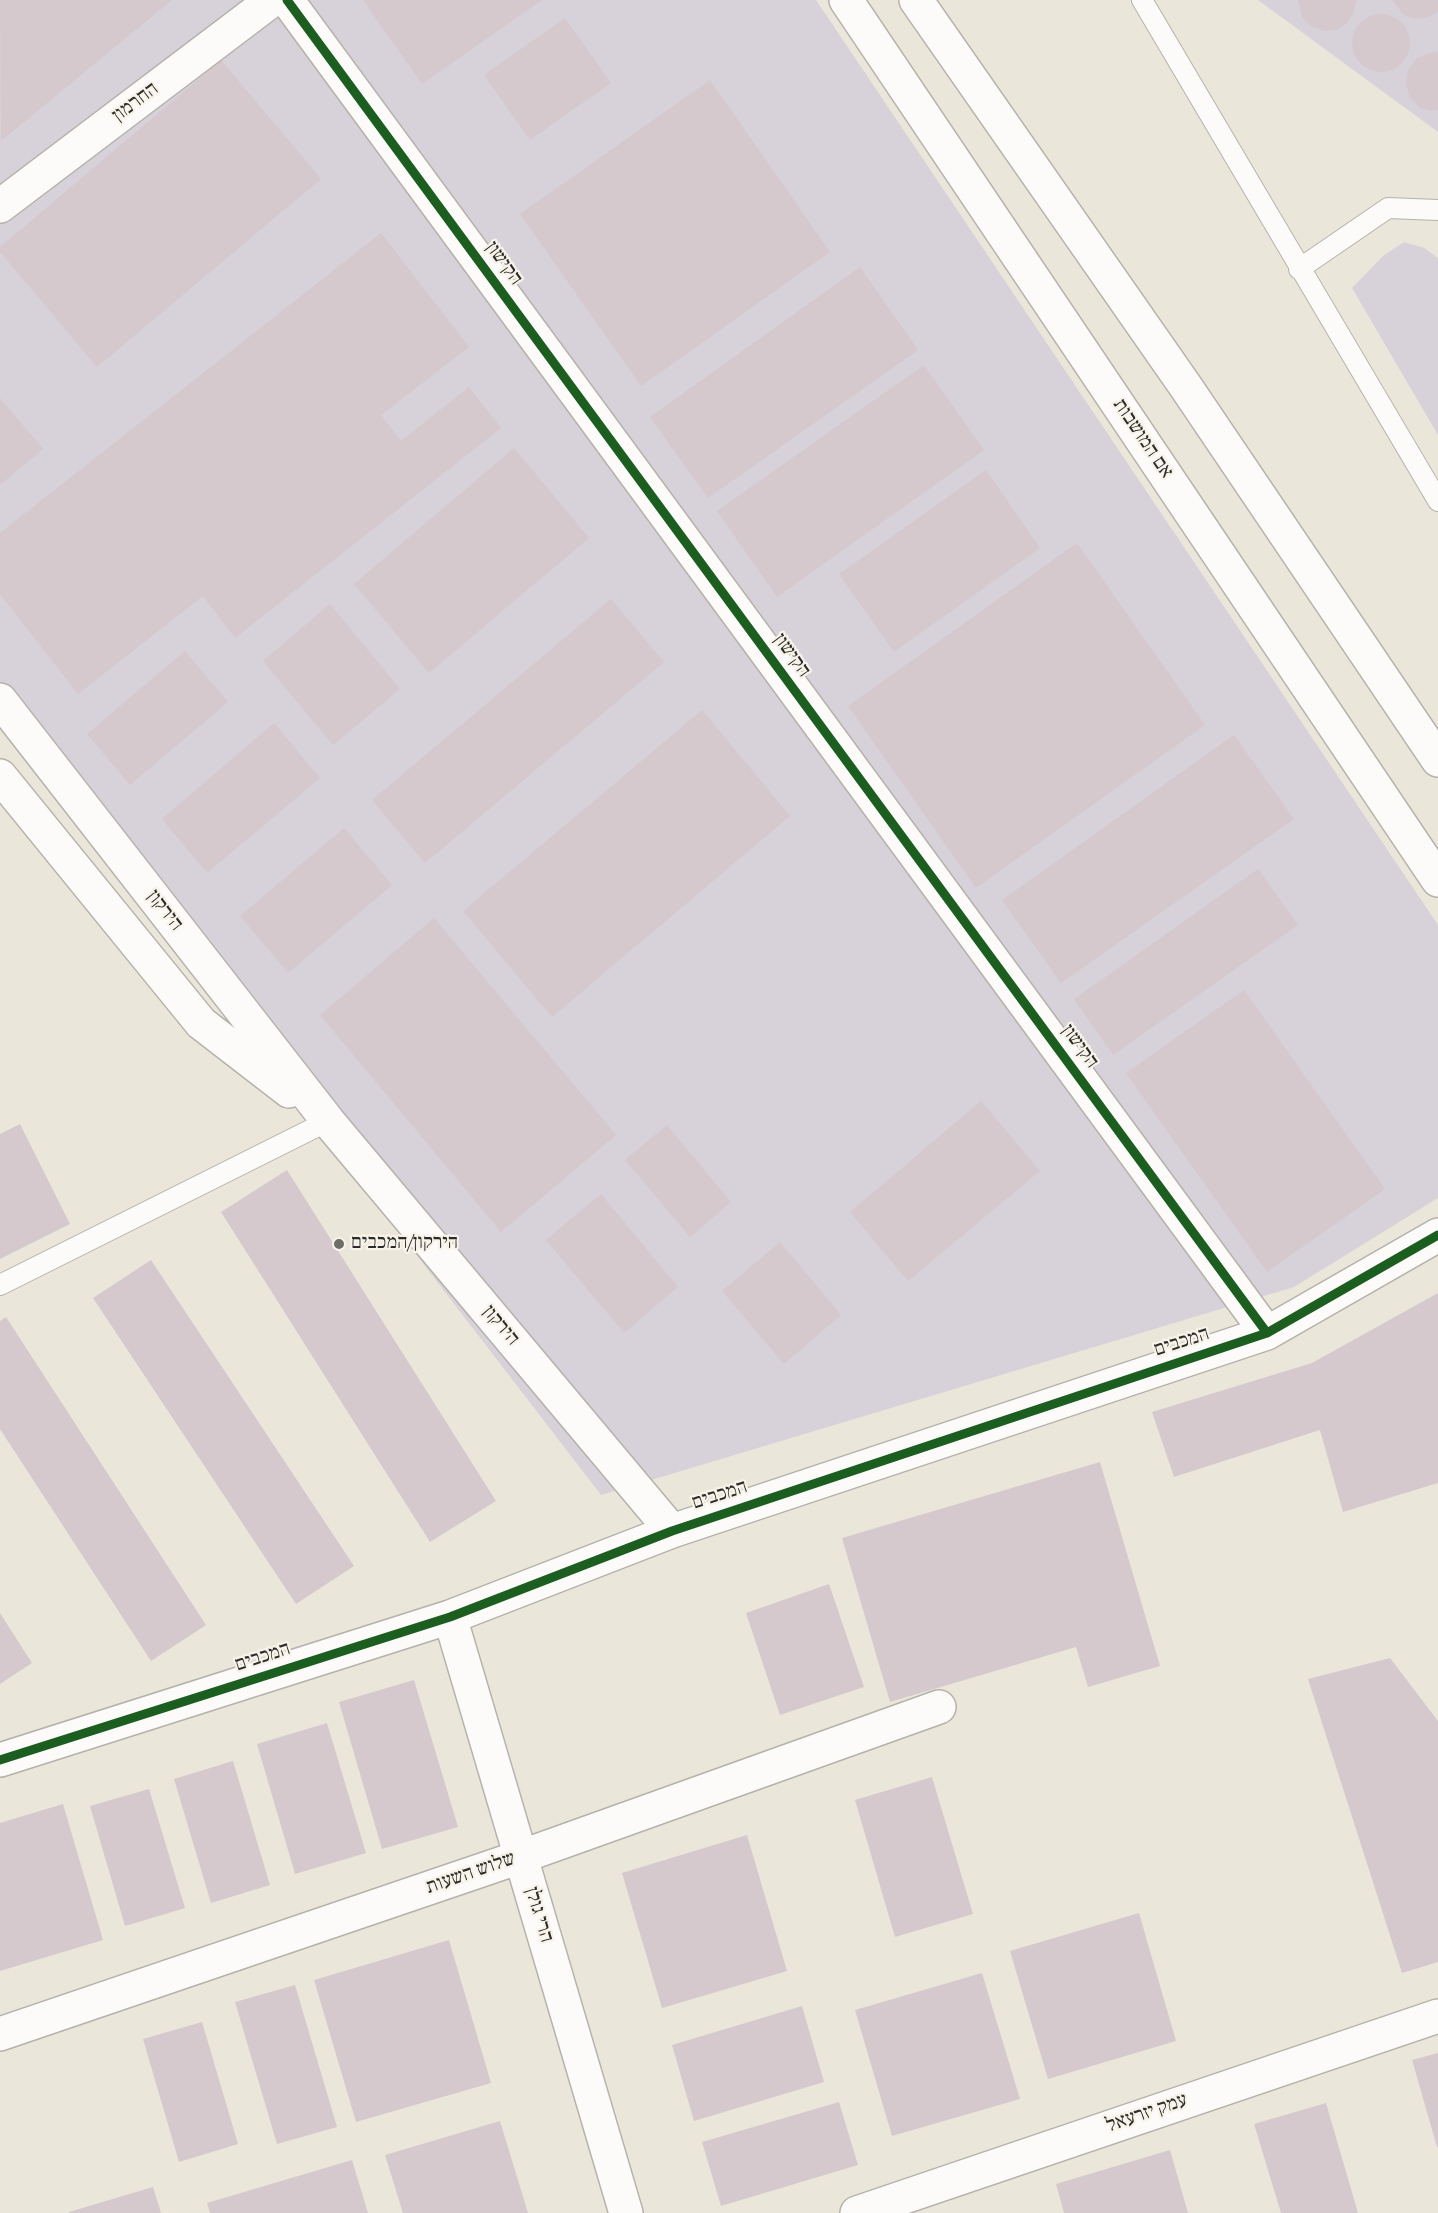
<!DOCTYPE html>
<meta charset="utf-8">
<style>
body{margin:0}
canvas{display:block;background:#eae6da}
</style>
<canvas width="1438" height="2213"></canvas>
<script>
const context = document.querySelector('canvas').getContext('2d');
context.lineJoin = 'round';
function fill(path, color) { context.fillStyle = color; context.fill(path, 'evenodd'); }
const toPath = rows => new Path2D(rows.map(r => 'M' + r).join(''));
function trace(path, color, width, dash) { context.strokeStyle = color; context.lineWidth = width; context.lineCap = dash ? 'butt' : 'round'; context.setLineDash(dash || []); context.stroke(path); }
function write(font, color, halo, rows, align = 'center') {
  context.font = font + ' "IM FELL Double Pica","Frank Ruhl Libre",serif'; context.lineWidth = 4.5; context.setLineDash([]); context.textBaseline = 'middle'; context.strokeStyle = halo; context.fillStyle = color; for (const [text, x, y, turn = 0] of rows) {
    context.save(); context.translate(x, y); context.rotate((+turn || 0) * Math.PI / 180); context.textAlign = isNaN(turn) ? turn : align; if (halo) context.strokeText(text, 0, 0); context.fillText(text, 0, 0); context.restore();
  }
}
fill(toPath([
 [0,0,816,0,1438,925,1438,1198,1294,1287,601,1495,0,713],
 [1258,0,1438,0,1438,132],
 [1404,242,1424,248,1438,258,1438,435,1352,288,1383,256]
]), '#d7d1d9');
fill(toPath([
 [0,0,172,0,1,141],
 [363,0,542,0,422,84],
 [1298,0,1356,0,1354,12,1347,23,1337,30,1324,31,1312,27,1302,17],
 [1392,0,1438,0,1438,11,1429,17,1416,19,1404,15],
 '1352 43a29 29 0 1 1 58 0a29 29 0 1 1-58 0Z',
 [565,18,611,83,530,140,484,75],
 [1438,52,1438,110,1433,111,1421,108,1410,98,1406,84,1408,70,1417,58,1429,53],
 [221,60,321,179,97,367,0,252,0,247],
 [710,80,830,252,641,386,520,214],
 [381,233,469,347,381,415,401,441,469,387,501,428,235,638,203,596,78,694,0,594,0,533],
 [860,267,918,350,708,498,650,417],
 [924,365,984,450,777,597,717,511],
 [0,398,43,449,0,485],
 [514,448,589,538,429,673,354,584],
 [986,470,1040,548,894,652,839,574],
 [1077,543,1205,725,976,888,848,706],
 [611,599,664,662,425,863,372,800],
 [330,604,400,689,333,745,263,661],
 [185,651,228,702,130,785,87,734],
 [702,710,790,816,552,1017,463,911],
 [274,723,320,778,207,873,162,819],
 [1234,735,1294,819,1061,983,1002,900],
 [344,828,392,885,288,973,240,916],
 [1258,869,1298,925,1113,1055,1074,999],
 [434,918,616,1135,501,1232,320,1015],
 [1244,990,1385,1189,1267,1272,1126,1073],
 [981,1101,1040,1171,908,1281,850,1212],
 [20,1124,70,1224,0,1259,0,1134],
 [667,1125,731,1202,690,1237,625,1160],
 [287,1170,496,1501,430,1542,221,1212],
 [601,1194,678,1287,624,1333,546,1240],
 [780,1242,841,1315,784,1364,722,1291],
 [151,1260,354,1566,296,1604,93,1298],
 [1438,1293,1438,1483,1343,1512,1320,1430,1174,1477,1152,1412,1312,1363],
 [6,1317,206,1625,151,1661,0,1429,0,1321],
 [1100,1462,1160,1666,1088,1687,1076,1647,890,1702,842,1538],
 [829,1584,864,1687,780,1715,746,1613],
 [0,1613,32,1663,0,1684],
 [1390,1658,1438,1721,1438,1962,1402,1973,1308,1679],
 [414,1680,458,1827,382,1849,339,1702],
 [327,1723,366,1853,295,1874,257,1744],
 [233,1761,270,1885,211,1903,174,1779],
 [932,1777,973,1914,895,1937,855,1800],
 [149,1789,185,1908,125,1926,90,1806],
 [63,1804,103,1940,0,1971,0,1823],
 [747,1835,787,1971,662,2008,622,1873],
 [1139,1913,1176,2041,1048,2079,1010,1951],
 [449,1940,491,2083,356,2122,314,1980],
 [982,1973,1020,2099,892,2136,855,2010],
 [295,1985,337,2127,277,2144,235,2002],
 [802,2006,824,2082,694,2121,672,2045],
 [202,2022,238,2144,179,2162,143,2039],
 [1438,2053,1438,2147,1437,2147,1412,2060],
 [839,2102,858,2165,721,2206,702,2142],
 [1326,2103,1358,2213,1281,2213,1254,2124],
 [500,2121,528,2213,403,2213,385,2155],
 [1170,2150,1188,2213,1064,2213,1056,2184],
 [352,2160,368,2213,210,2213,207,2203],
 [153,2187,161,2213,69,2213,69,2212]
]), '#d5c9ce');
const lane = toPath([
 [1142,0,1438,501],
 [1299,269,1388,208,1438,210],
 [0,1285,328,1121]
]);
const street = toPath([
 [287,0,1267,1333],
 [0,206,272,0],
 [0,700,328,1121,672,1531],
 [0,776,201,1023,289,1091],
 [450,1617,626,2213],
 [0,1760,450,1617,672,1531,1267,1333,1438,1235],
 [0,2034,520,1857,939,1707],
 [857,2213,1438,2016]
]);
const secondary = toPath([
 [846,0,1438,880],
 [916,0,1186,387,1438,760]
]);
trace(lane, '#b5b2ab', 22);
trace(street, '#b5b2ab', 36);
trace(secondary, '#b5b2ab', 36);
trace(lane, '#fcfbf9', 20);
trace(street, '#fcfbf9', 33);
trace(secondary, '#fcfbf9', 33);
trace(toPath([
 [287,0,1267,1333],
 [0,1760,450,1617,672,1531,1267,1333,1438,1235]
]), '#1b5e20', 9);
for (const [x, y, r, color] of [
 [339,1244,6,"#6e6c68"]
]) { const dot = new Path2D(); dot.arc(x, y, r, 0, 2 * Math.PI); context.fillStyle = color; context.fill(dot); trace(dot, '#f7f3e8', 2); }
write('20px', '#2b2b2b', '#f7f3e8', [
 ["החרמון",136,103,-37],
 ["הקישון",503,264,54],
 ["אם המושבות",1142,439,56],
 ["הקישון",791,656,54],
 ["הירקון",164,911,52],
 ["הקישון",1079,1047,54],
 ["הירקון",500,1326,50],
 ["המכבים",1182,1343,-18],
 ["המכבים",720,1496,-18],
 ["המכבים",263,1658,-18],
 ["שלוש השעות",471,1874,-19],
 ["הרי גולן",538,1915,73],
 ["עמק יזרעאל",1147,2114,-19]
]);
write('20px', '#2b2b2b', '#f7f3e8', [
 ["הירקון/המכבים",351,1244]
], 'left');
</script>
